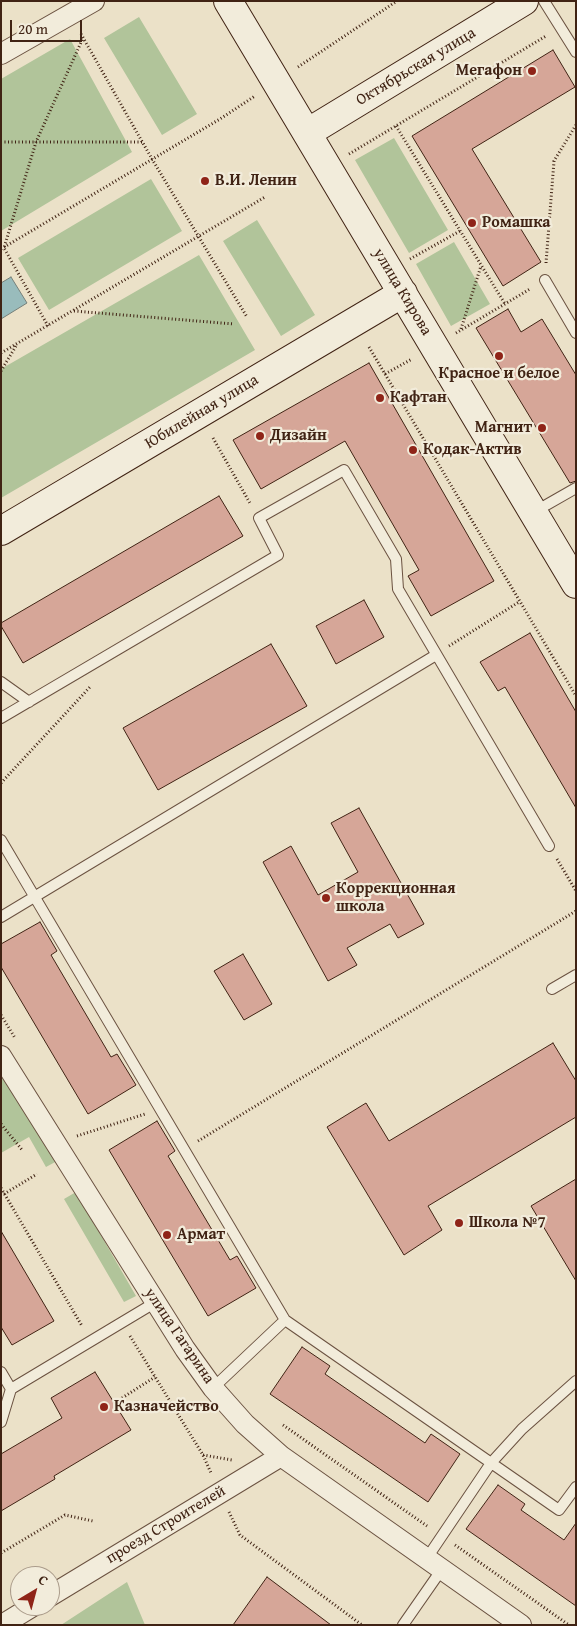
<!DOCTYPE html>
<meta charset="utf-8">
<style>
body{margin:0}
#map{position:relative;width:577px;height:1626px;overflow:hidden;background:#ebe1c8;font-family:"Gentium Book Plus",serif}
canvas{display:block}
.frame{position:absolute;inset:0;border:2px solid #402314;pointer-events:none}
.north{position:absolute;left:10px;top:1566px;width:50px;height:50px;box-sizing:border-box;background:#f2ecdb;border:1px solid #ab9c8b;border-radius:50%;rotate:37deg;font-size:14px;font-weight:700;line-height:20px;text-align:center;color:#402314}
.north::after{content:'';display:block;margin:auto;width:18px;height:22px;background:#8f2418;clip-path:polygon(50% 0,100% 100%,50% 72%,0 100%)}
.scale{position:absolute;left:10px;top:20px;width:72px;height:22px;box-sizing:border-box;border:2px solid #402314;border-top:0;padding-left:6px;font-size:15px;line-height:18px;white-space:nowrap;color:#402314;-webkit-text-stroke:4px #f2ecdb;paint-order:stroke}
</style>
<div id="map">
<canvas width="577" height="1626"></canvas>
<div class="frame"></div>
<div class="north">С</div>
<div class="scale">20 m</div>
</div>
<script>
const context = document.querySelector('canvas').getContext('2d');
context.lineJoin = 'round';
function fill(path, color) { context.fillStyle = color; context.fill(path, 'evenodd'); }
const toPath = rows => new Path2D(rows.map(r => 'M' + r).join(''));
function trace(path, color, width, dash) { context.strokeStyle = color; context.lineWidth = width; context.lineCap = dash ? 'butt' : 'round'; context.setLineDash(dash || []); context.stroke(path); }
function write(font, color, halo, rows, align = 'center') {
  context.font = font + ' "Gentium Book Plus",serif'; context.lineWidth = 4.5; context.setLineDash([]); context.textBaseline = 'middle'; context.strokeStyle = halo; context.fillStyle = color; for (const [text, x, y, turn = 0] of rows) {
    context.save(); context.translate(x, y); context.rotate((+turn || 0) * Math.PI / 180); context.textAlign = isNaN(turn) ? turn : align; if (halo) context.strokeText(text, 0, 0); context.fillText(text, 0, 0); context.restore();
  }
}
fill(toPath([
 [139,17,197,114,162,135,104,38],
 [70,39,132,152,1,231,1,79],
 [394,138,448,230,409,253,355,160],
 [151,179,182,231,49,310,18,258],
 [257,220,315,315,281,336,223,241],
 [454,242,490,304,451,326,416,264],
 [199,255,255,350,1,498,1,369],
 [1,1067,57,1161,46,1167,29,1137,1,1153],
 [76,1192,136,1296,124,1302,64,1199],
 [127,1582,145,1625,61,1625]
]), '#b1c49a');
const water = toPath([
 [11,277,27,303,1,319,1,283,11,277]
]);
fill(water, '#99bcbc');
trace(water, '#757f79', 1);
const building = toPath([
 [553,50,575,87,472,149,541,262,503,286,412,136,553,50],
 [508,309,521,332,542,319,576,375,576,481,570,483,476,328,508,309],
 [369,363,494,581,431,616,408,576,419,570,345,441,261,489,233,440,369,363],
 [219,496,243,536,23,663,1,626,1,623,219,496],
 [364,600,384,637,336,664,316,626,364,600],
 [530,633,576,712,576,808,505,687,498,691,480,662,530,633],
 [271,644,307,706,158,790,123,728,271,644],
 [359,808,424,924,398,938,390,924,347,948,357,965,328,981,263,862,291,846,318,895,358,872,331,823,359,808],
 [40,922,57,951,51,955,111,1057,117,1054,136,1085,88,1114,1,967,1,944,40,922],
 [243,954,272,1004,244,1020,214,971,243,954],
 [553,1043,576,1081,576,1117,428,1206,442,1230,404,1255,327,1127,366,1103,389,1141,553,1043],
 [157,1121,175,1151,168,1156,230,1260,237,1256,256,1288,208,1316,109,1150,157,1121],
 [576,1179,576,1281,531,1206,576,1179],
 [1,1231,54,1321,12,1345,1,1327,1,1231],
 [302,1347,330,1366,325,1374,425,1443,431,1434,460,1454,428,1502,270,1394,302,1347],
 [95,1372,131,1430,54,1476,55,1479,1,1511,1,1454,62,1418,51,1398,95,1372],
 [498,1485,525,1504,521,1510,564,1540,576,1523,576,1606,466,1529,498,1485],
 [267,1577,331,1625,233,1625,267,1577]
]);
fill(building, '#d6a698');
trace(building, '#402314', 1);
const lane = toPath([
 [544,1,576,52],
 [545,280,576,333],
 [534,512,576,488],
 [1,682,29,702],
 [1,718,278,555,259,518,344,470,396,559,398,589,549,846],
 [1,840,285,1320,559,1510,576,1487],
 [1,917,436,655],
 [552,989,576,975],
 [1,1372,11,1389],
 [213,1388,285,1320],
 [1,1422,11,1389,156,1302],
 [427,1558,491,1463,522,1429,576,1381],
 [403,1625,442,1569]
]);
const street = toPath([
 [1,54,94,1],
 [1,1056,185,1349,213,1388,245,1424,281,1456,521,1625],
 [50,1596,281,1456],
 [2,1625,33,1606]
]);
const secondary = toPath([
 [228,1,576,584],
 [307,133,524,1],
 [1,531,403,293]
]);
trace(lane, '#6b5241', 12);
trace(street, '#6b5241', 22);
trace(secondary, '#402314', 30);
trace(toPath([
 [81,34,152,159,247,317],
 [298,67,397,1],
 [396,126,505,304],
 [1,142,142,142],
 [349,154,546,36],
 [1,249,220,119,255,96],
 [410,259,460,231],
 [546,263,554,161,576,125],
 [74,311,234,324],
 [48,326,4,248,36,142,83,38],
 [461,329,481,266],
 [456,333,530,289],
 [369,347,576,696],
 [1,353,265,197],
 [1,371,16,346],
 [385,374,412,359],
 [213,438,251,505],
 [449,646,519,602],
 [1,783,90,687],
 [557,859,576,891],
 [1,1015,15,1038],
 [1,1124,23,1151],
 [77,1136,145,1114],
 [198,1141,576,911],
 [1,1188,82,1326],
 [4,1194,37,1174],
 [130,1336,203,1455,211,1473],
 [122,1398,155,1377],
 [283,1425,427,1526],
 [203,1455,232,1460],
 [229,1512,240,1535,362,1625],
 [455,1545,569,1625],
 [1,1553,65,1515,93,1521]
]), '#402314', 3, [1, 2.5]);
trace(lane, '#f2ecdb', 10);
trace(street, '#f2ecdb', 20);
trace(secondary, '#f2ecdb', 28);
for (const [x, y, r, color] of [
 [532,71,5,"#8f2418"],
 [205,181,5,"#8f2418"],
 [472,223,5,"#8f2418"],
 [499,356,5,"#8f2418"],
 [380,398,5,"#8f2418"],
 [542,428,5,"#8f2418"],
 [260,436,5,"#8f2418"],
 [413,450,5,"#8f2418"],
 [326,898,5,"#8f2418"],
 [459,1223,5,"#8f2418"],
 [167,1235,5,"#8f2418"],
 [104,1407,5,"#8f2418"]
]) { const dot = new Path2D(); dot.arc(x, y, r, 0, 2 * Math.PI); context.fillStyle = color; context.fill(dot); trace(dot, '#f2ecdb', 2); }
write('16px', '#402314', '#f2ecdb', [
 ["Октябрьская улица",416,67,-31],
 ["улица Кирова",402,292,59],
 ["Юбилейная улица",202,412,-31],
 ["улица Гагарина",179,1336,56],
 ["проезд Строителей",166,1525,-31]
]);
write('bold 16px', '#402314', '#f2ecdb', [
 ["Мегафон",522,71,"right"],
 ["В.И. Ленин",215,181],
 ["Ромашка",482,223],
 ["Красное и белое",499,374,"center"],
 ["Кафтан",390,398],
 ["Магнит",532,428,"right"],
 ["Дизайн",270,436],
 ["Кодак-Актив",423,450],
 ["Коррекционная",336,889],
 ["школа",336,907],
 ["Школа №7",469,1223],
 ["Армат",177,1235],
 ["Казначейство",114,1407]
], 'left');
</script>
